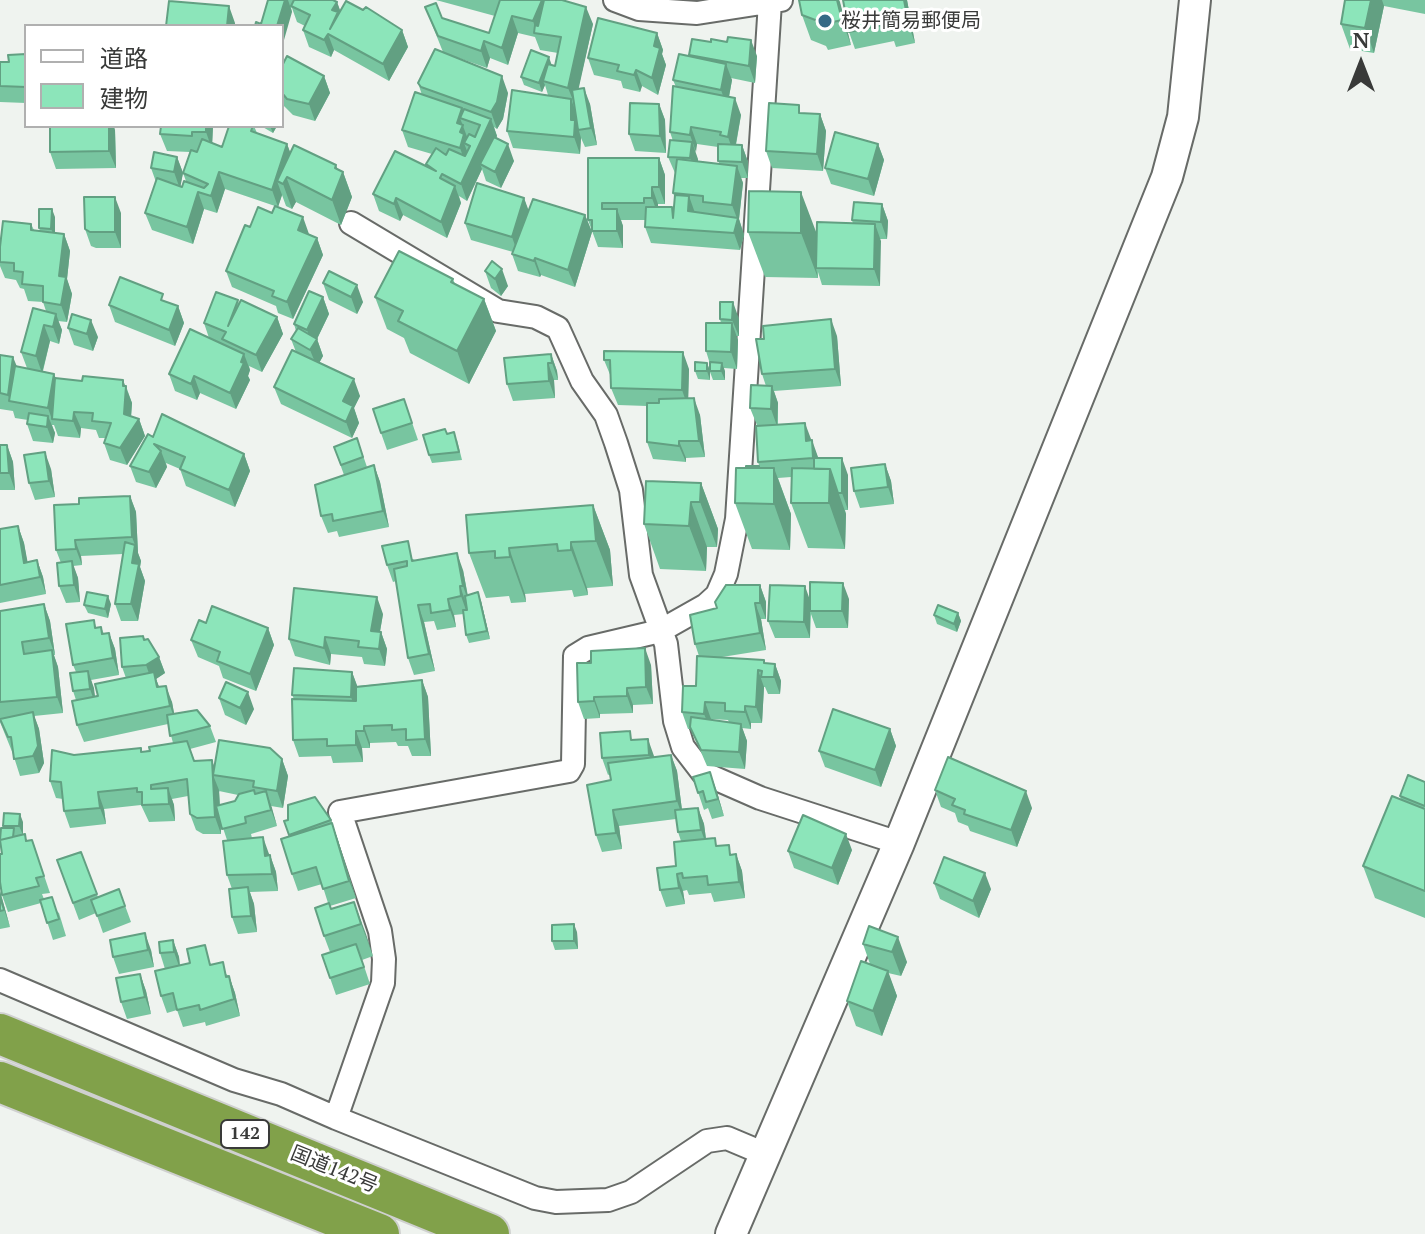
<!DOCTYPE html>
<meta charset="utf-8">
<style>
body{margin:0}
#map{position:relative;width:1425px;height:1234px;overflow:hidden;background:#eff3ef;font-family:"PT Serif","Noto Sans JP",serif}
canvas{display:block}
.legend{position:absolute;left:24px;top:24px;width:260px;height:104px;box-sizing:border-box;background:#fff;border:2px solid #b0b0b0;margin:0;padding:10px 14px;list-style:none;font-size:24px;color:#393a39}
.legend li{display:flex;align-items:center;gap:16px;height:40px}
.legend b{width:40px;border:2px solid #b0b0b0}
.north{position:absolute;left:1321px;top:24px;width:80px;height:80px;-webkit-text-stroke:6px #fff;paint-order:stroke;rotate:0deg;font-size:22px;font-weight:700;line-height:32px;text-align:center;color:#393a39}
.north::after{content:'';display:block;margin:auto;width:28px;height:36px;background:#393a39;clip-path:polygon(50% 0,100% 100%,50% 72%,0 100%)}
</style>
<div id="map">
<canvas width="1425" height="1234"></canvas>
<ul class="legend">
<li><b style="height:10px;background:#fff"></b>道路</li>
<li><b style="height:22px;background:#8ce5ba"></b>建物</li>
</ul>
<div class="north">N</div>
</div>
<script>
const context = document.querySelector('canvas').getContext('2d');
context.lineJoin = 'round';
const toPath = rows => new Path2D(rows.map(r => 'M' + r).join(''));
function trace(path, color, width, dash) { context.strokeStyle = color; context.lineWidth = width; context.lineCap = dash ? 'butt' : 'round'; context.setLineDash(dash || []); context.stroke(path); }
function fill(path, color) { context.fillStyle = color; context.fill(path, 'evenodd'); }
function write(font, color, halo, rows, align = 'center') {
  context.font = font + ' "PT Serif","Noto Sans JP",serif'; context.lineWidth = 6; context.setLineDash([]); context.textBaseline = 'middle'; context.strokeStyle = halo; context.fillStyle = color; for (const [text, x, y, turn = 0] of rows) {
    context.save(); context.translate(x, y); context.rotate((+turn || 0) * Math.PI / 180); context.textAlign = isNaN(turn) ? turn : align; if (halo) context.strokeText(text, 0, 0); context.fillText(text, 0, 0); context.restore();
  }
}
const street = toPath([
 [615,0,639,9,697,13,781,0],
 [351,223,498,311,536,317,558,328,582,381,606,415,616,443,631,490,641,575,666,644,675,721,683,747,703,773,760,798,899,843],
 [0,980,234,1080,281,1094,336,1118],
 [765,1154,727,1138,707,1141,631,1192,608,1200,556,1202,535,1198,336,1118,383,983,384,959,380,931,340,812,569,771,573,764,575,656,588,648,660,631,706,605,717,595,726,574,737,519,770,2]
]);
const secondary = toPath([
 [731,1234,899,843,1167,177,1183,117,1195,0]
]);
const highway = toPath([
 [0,1034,489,1234],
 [0,1082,379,1234]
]);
trace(street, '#686b68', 26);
trace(secondary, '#686b68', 34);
trace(highway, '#cfd0cf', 44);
trace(street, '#fff', 22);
trace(secondary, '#fff', 30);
trace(highway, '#81a14a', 40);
fill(toPath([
 [268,0,333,0,337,2,340,11,402,30,408,47,389,81,334,50,331,57,309,47,303,30,305,26,297,22,292,8,291,7,292,12,261,24],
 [436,0,562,0,593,24,578,89,590,104,597,145,585,147,581,138,580,154,513,148,507,131,548,95,545,85,542,92,524,85,521,77,552,65,555,66,558,53,540,50,535,37,518,33,508,65,490,58,487,68,453,56,508,93,503,119,497,129,494,127,497,136,496,138,514,161,501,188,486,181,482,169,467,201,459,196,461,203,447,238,403,215,400,221,379,211,373,194,427,167,426,164,432,154,408,147,402,130,422,95,418,83,443,52,425,7,442,18,489,33,495,16],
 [799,0,839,0,851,45,828,50,826,46,811,40,802,15],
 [907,0,915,43,896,47,894,41,855,49,849,32],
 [1345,0,1425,0,1425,14,1384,6,1374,53,1350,49,1341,24],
 [657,33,663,50,662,54,666,65,658,95,642,86,640,92,623,88,621,81,594,75,588,58],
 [26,54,26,103,0,102,0,62,9,62],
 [689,55,757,56,755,83,731,78,732,80,729,97,741,115,736,145,742,145,748,162,748,178,741,178,743,183,739,219,744,235,740,250,651,243,645,227,645,220,621,220,623,226,623,248,598,247,588,220,588,158,659,158,665,175,665,204,658,204,658,207,672,207,673,212,675,198,673,193,675,173,668,157,673,141,670,132,676,87,673,80,690,56],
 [697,144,718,147,719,164,698,161,695,152],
 [282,66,324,76,330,93,315,121,293,115,282,104],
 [659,104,665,120,666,153,635,151,629,134],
 [802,113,820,114,826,131,823,171,772,168,766,151],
 [161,126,213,126,212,143,222,147,237,126,254,126,257,133,287,144,290,152,343,172,352,197,341,225,296,202,292,209,286,206,282,195,278,207,309,234,317,238,323,255,293,319,278,313,276,306,232,287,226,271,250,227,272,213,275,206,225,189,217,213,204,209,193,244,152,230,145,213,156,182,151,168,177,157,183,173,180,186,182,187,186,181,183,173,190,152,167,151,160,134],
 [261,126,277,126,273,133],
 [115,130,116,168,56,169,50,152],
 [878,144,884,160,874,196,831,184,825,168],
 [749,191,817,235,853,224,852,220,882,204,888,221,887,239,880,239,880,286,822,285,818,272,818,278,765,277,748,232],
 [524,198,528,211,585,215,592,232,575,287,541,275,540,277,518,271,512,254,513,252,471,240,465,223],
 [121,213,121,248,96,248,91,246,85,229],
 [55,217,55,233,64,234,70,251,67,279,72,294,67,322,58,321,62,330,59,344,50,341,43,371,54,374,56,379,126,386,132,403,131,417,139,419,145,436,127,465,110,460,104,443,105,438,99,438,96,430,81,428,80,438,58,436,54,425,52,425,55,433,53,443,33,441,27,424,28,420,15,418,13,411,0,409,0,355,17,367,27,368,21,352,46,311,43,302,28,301,24,289,20,288,16,280,5,278,0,266,0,247,31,224,34,230,40,231,39,228],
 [485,271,508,286,501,296,491,288],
 [453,279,455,284,484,299,496,331,469,384,410,353,404,338,387,329,375,297],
 [323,283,363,302,357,314,329,300],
 [323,297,329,314,317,339,323,356,319,363,360,396,354,408,359,423,352,438,281,404,274,387,296,352,291,339,296,331,294,324],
 [238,300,239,304,277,317,283,334,262,372,249,366,250,370,248,376,250,380,236,409,200,393,197,400,175,391,169,374,209,338,204,323],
 [166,302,178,306,184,323,175,346,115,322,109,305],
 [720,319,739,319,739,336,736,336,738,340,737,369,724,368,725,380,713,380,710,372,710,380,698,379,695,371,707,363,710,371,710,364,706,351,721,323],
 [68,328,98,337,93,351,74,345],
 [837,336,841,386,774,391,778,403,778,425,811,440,818,458,848,475,848,510,845,510,846,514,845,549,808,548,791,503,791,477,778,478,791,514,790,550,752,549,735,503,746,468,759,466,760,468,758,462,765,425,757,425,750,408,766,386,762,374],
 [551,354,557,371,558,380,554,380,555,398,513,401,507,384],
 [604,360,689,369,688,399,700,415,705,457,686,458,686,462,653,459,647,442,647,406,618,405,611,388,611,377],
 [404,399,418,440,387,450,381,433],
 [153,437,244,454,250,471,235,507,186,486,180,469,166,463,167,467,156,488,136,482,130,466],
 [357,438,367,467,374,465,380,482,389,527,339,537,337,531,328,533,321,516,344,475,334,447],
 [457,440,462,460,432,463,429,455],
 [0,445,7,445,13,462,15,490,0,490],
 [885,464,891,481,894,504,860,508,854,491],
 [51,469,55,497,35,500,29,483],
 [701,483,718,529,717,547,707,547,706,571,660,569,644,524],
 [130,496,136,512,138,553,141,561,140,567,145,581,138,621,121,621,115,604,123,554,81,556,82,565,73,566,78,578,80,602,66,603,59,586,61,563,56,550,79,504],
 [593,505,610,550,613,586,587,588,588,595,574,597,572,590,525,594,526,602,511,603,509,596,486,598,469,553],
 [18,526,24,543,27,562,37,560,43,577,46,594,0,603,0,529],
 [382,546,415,560,463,570,468,596,481,601,490,639,469,643,466,635,464,614,454,615,456,627,437,630,434,621,424,622,435,671,414,675,408,658,396,581,393,582,387,565],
 [760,585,766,602,766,619,761,619,766,650,722,657,775,664,781,681,780,694,768,694,765,687,764,687,762,723,751,723,751,729,742,728,747,741,745,769,707,766,691,729,688,729,682,712,696,686,699,656,695,644,717,608],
 [711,719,728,720,729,722,711,720],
 [810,599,849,599,848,628,816,628,811,614,810,638,775,638,768,621],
 [44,604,50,621,55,655,54,655,58,667,63,713,34,716,39,729,44,763,39,773,20,776,13,754,0,722,0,611],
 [111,604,108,618,88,613,84,605],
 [958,613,961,621,957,632,937,624,934,615],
 [383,614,380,632,381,632,387,649,385,666,364,664,362,657,331,654,330,665,295,656,289,639],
 [94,620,96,627,101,627,104,634,109,633,115,649,119,675,91,680,95,696,126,678,122,667,143,636,145,640,159,657,165,673,156,679,159,687,172,702,174,714,210,726,216,742,190,749,195,761,212,760,214,767,282,759,288,776,283,808,271,806,277,826,251,834,252,838,270,855,276,872,278,891,250,892,254,904,257,932,238,934,232,917,232,889,227,875,227,840,221,822,221,834,203,834,196,830,190,814,188,796,172,799,174,805,175,821,149,822,141,805,104,809,106,824,70,828,64,811,63,799,56,798,50,781,74,755,142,752,173,743,168,724,84,742,77,725,76,700,73,691,76,672,73,665],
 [219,790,219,791,238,795,235,801,220,805],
 [206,623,268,628,274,645,256,691,223,678,219,666,198,657,191,640],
 [651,665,653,704,633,705,633,713,600,714,600,718,584,719,578,702],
 [352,672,357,686,422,680,428,697,431,756,412,756,408,746,398,746,396,742,370,743,370,748,362,748,363,762,333,763,331,756,299,757,293,740,294,699,292,695],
 [219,698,254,709,246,725,225,715],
 [890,729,896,746,881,787,825,767,819,751],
 [633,740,654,757,671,755,677,771,682,810,698,808,704,824,706,839,732,855,736,854,742,871,745,898,714,902,711,893,689,895,687,890,683,891,685,904,666,907,660,890,676,866,681,841,678,832,676,819,619,826,622,849,602,852,596,835,611,780,610,774,608,775,602,758],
 [693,777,716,789,724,816,712,819,708,808,704,810],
 [1425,782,1425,918,1375,898,1363,866,1401,800,1400,796],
 [935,790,1032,808,1017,847,970,831,968,826,958,822,955,813,941,807],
 [331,820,356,898,330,906,331,909,354,902,373,956,362,960,370,984,336,995,322,955,330,952,324,936,328,903,322,884,298,891,292,874,289,836,284,821],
 [23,822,23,834,27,841,32,840,50,893,42,894,44,899,59,913,66,936,53,940,41,903,8,912,2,895,3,826],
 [852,850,838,885,794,868,788,851],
 [81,852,98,897,119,889,131,922,103,933,96,913,79,920,57,860],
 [934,883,991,889,979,918,940,899],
 [0,891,10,927,0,929],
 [869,926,907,962,901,976,888,973,897,996,882,1036,856,1026,847,1001,870,964,863,944],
 [577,932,578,949,555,950,552,941],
 [173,940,179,957,180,965,212,965,229,976,235,993,240,1016,206,1026,205,1022,183,1027,177,1010,167,1013,161,996,165,969,160,953],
 [151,950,154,967,119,974,113,957],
 [140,974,146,991,151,1014,127,1019,121,1002]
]), '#78c5a0');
fill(toPath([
 [285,0,288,0,292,12,282,47,282,26,277,26],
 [542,0,554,0,537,33,533,21],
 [837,0,839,0,840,2,851,45,842,20],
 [904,0,907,0,915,43,909,26],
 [1371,0,1382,0,1384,6,1374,53,1365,28],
 [337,2,343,18,339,40,332,10],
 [229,6,235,23,235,26,227,26],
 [586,7,593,24,575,105,568,88],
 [512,16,518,33,508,65,502,48],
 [402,30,408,47,389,81,383,64],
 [657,33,663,50,662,54,666,65,658,95,652,78,654,46],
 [328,34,334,50,331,57,324,40],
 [751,40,757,56,755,83,749,66],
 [484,41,490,58,487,68,481,51],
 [549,57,552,66,543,81,545,85,542,92,539,83],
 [726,64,732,80,727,107,721,90],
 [636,70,642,86,640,92,634,75],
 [324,76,330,93,315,121,309,104],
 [502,76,508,93,503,119,497,129,491,112],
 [584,88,590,104,597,145,591,128],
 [735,98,741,115,734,154,728,137],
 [571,99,577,115,577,124,581,138,580,154,574,137,571,120],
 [659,104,665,120,666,153,660,136],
 [462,108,466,120,460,118,469,142,464,143,469,156,466,165,460,148,457,123],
 [820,114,826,131,823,171,817,154],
 [491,119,497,136,483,166,480,164,482,169,467,201,461,184],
 [109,126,114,126,115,130,116,168,109,151],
 [206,126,213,126,212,149,206,132],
 [270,126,277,126,273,133],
 [691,127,697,144,696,152,690,135],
 [692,142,698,159,697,175,690,158],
 [287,144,293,160,287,179,296,202,292,209,283,184,277,181,282,195,278,207,272,190],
 [508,144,514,161,501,188,495,172],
 [878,144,884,160,874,196,868,179],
 [742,145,748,162,748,178,742,162],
 [177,157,183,173,180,189,174,172],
 [659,158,665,175,665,204,659,187],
 [336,165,341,178,343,172,352,197,341,225,332,200,335,168],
 [737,166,743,183,739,219,744,235,740,250,734,233,738,221,732,205],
 [219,172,225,189,217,213,211,196],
 [455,186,461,203,447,238,441,222],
 [652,187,658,204,658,215,652,198],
 [198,192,204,209,193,244,187,227],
 [801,192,818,237,816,268,818,278,801,233],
 [689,196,695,213,688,211],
 [115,197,121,213,121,248,115,232],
 [396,198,403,215,400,221,394,204],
 [524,198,530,214,518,254,512,237],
 [882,204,888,221,887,239,881,222],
 [52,209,55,217,55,237,51,229],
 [617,209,623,226,623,248,617,231],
 [585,215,592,232,575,287,568,270],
 [303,217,309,234,298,230],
 [875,224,881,241,880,286,874,269],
 [64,234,70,251,67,279,72,294,67,322,61,305,59,276],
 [317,238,323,255,293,319,287,302],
 [535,258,541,275,540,277,534,261],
 [502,269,508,286,501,296,495,279],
 [357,285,363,302,357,314,351,297],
 [323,297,329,314,316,341,317,339,323,356,317,367,310,350,313,346,307,330],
 [484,299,496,331,469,384,457,351],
 [733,302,739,319,739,336,732,320],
 [178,306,184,323,175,346,169,330],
 [56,314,62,330,59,344,53,327],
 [277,317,283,334,262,372,256,355],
 [831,319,837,336,841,386,835,369],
 [91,320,98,337,93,351,87,334],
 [732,323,738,340,737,369,731,352],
 [44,325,50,341,42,373,36,356],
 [683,352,689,369,688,407,682,390],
 [244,354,250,370,248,376,250,380,236,409,230,393],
 [551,354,557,371,558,380,552,363],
 [13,357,20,374,10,401,8,395],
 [548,363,554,380,555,398,549,381],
 [707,363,710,371,710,380,707,371],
 [722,363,725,371,725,380,721,371],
 [54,374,60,390,52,419,54,425,48,408],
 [194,376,200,393,197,400,191,384],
 [354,379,360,396,354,408,359,423,352,438,346,422,343,401],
 [123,380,132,403,130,431,124,414],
 [772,386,778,403,777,426,771,409],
 [694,398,700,415,705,457,699,441],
 [74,412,81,428,80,438,73,421],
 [48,416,55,433,53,443,47,427],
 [139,419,145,436,127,465,120,448],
 [805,423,811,439,812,457,806,441],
 [812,440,818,457,819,475,813,458],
 [679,441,686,458,686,462,679,446],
 [7,445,13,462,15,490,9,473],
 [161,451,167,467,156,488,149,472],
 [45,452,51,469,55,497,49,481],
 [244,454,250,471,235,507,229,490],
 [842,458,848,475,848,510,842,493],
 [885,464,891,481,894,504,888,487],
 [374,465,380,482,389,527,383,511],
 [774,468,791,514,790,550,774,504],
 [830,469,846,514,845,549,829,503],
 [701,483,718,529,717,547,700,502],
 [130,496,136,512,138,553,141,561,140,567,145,581,138,621,131,604,132,563,135,545,132,537],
 [691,502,707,547,706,571,689,526],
 [593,505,610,550,613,586,596,541],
 [18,526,24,543,31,580,24,563],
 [75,540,81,556,82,565,76,549],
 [571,542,587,588,588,595,571,550],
 [509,548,525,594,526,602,510,557],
 [457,553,463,570,469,603,463,586],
 [37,560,43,577,46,594,40,577],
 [72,561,78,578,80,602,74,585],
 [843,583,849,599,848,628,842,611],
 [760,585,766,602,766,619,760,603],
 [460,586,466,603,467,613,461,596],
 [805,586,811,603,810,611,810,638,804,622],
 [478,592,481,601,490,639,487,631],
 [108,596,111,604,108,618,105,609],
 [377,597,383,614,377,648,371,631],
 [448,599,454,615,456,627,450,610],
 [755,603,761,619,766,650,760,633],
 [44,604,50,621,55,655,49,638],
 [418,605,424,622,435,671,429,654],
 [958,613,961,621,957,632,954,624],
 [268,628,274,645,256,691,250,674],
 [381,632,387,649,385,666,379,649],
 [109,633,115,649,119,675,113,658],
 [325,637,331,654,330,665,324,648],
 [645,648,651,665,653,704,646,687],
 [52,650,58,667,63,713,57,697],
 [159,657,165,673,156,679,160,689,152,682,146,665],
 [775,664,781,681,780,694,774,677],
 [758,670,764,687,762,723,756,707],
 [88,671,94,688,96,706,90,689],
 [352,672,358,688,357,714,351,697],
 [422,680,428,697,431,756,425,739],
 [166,686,172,702,176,723,170,706],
 [627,688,633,705,633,713,627,696],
 [248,692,254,709,246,725,240,708],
 [594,697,600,714,600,718,594,701],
 [705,702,711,719,711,731,704,714],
 [745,706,751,723,751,729,745,712],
 [33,712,39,729,44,763,39,773,33,756],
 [741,724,747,741,745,769,739,752],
 [364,726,370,743,370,748,364,731],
 [890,729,896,746,881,787,875,770],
 [356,731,362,748,363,762,356,745],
 [648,739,654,756,655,772,649,755],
 [671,755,677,771,683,818,677,801],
 [282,759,288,776,283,808,277,791],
 [212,760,217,775,213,775,219,790,221,834,215,817],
 [710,772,716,789,724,816,718,799],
 [168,788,174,805,175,821,169,804],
 [266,791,272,808,277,826,271,810],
 [1026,791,1032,808,1017,847,1011,830],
 [98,792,104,809,106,824,100,808],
 [698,808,704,824,707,847,701,830],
 [613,810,619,826,622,849,616,833],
 [20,814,23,822,23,835,19,826],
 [332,823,338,840,356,898,349,881],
 [846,834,852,850,838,885,832,868],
 [263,837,269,854,271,873,265,856],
 [736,854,742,871,745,898,739,882],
 [270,855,276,872,278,891,272,874],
 [985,873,991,889,979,918,973,901],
 [677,874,683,891,685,904,679,888],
 [248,887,254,904,257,932,251,916],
 [0,891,10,927,0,897],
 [354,902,366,934,373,956,361,924],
 [574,924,577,932,578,949,574,941],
 [145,933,151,950,154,967,148,950],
 [898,937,907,962,901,976,892,952],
 [173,940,179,957,180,969,174,952],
 [888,971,897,996,882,1036,873,1011],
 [140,974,146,991,151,1014,145,997],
 [229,976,235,993,240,1016,234,999]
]), '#62a082');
const building = toPath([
 [268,0,285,0,277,26,255,26,256,22,261,24,268,0],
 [294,0,333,0,337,2,332,10,338,12,330,29,346,1,363,10,366,7,402,30,383,64,328,34,324,40,303,30,310,15,291,6,294,0],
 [500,0,542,0,533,21,512,16,502,48,484,41,481,51,438,36,425,7,436,3,442,18,489,33,500,0],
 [544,0,562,0,586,7,568,88,543,81,548,64,555,66,561,37,534,33,535,25,538,26,544,0],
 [799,0,837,0,842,20,819,25,818,21,802,15,799,0],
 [843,0,904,0,909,26,890,30,888,24,849,32,843,0],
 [1345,0,1371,0,1365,28,1341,24,1345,0],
 [169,1,229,6,227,26,166,26,169,1],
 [598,18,657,33,654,46,660,48,652,78,636,70,634,75,617,71,619,65,588,58,598,18],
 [728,37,751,40,749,66,689,55,692,39,711,42,711,39,727,42,728,37],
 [435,49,502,76,497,102,491,112,421,87,418,83,435,49],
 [531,50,549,57,539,83,521,77,531,50],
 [26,54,26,87,0,86,0,62,9,62,8,55,26,54],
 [679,54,726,64,721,90,673,80,679,54],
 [287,56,324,76,309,104,287,99,282,93,282,66,287,56],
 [673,86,735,98,728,137,720,135,721,132,691,127,690,135,670,132,673,86],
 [584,88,591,128,578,130,572,90,584,88],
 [512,90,571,99,571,120,575,120,574,137,507,131,512,90],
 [415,92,462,108,457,123,463,125,460,132,464,134,460,148,402,130,415,92],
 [630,103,659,104,660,136,629,134,630,103],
 [769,103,799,105,799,113,820,114,817,154,766,151,769,103],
 [464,109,491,119,461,184,442,174,440,178,455,186,441,222,396,198,394,204,373,194,395,151,436,171,426,164,436,148,446,155,449,149,465,156,470,146,464,143,469,134,475,137,480,125,460,118,464,109],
 [50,126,109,126,109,151,50,152,50,126],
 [161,126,206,126,206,132,192,132,192,136,160,134,161,126],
 [229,126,237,127,237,126,253,126,251,131,287,144,272,190,219,172,211,196,198,192,187,227,145,213,157,178,182,187,184,181,204,188,208,184,183,173,191,150,197,152,202,139,222,147,229,126],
 [835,132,878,144,868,179,825,168,835,132],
 [494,137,508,144,495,172,480,164,494,137],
 [670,140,692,142,690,158,668,157,670,140],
 [718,144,742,145,742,162,718,161,718,144],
 [294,145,336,165,335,168,343,172,332,200,287,177,283,184,277,181,294,145],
 [154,152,177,157,174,172,151,168,154,152],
 [588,158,659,158,659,187,652,187,652,198,644,198,644,203,602,203,602,209,617,209,617,231,592,231,592,220,588,220,588,158],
 [677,159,737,166,732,205,703,202,703,196,673,193,677,159],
 [477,183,524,198,512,237,465,223,477,183],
 [749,191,801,192,801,233,748,232,749,191],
 [675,195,689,196,688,211,738,218,734,233,645,227,646,207,672,207,673,218,675,195],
 [84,197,115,197,115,232,90,232,85,229,84,197],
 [533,199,585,215,568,270,535,258,534,261,512,254,533,199],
 [854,202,882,204,881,222,852,220,854,202],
 [275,206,303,217,298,230,317,238,287,302,272,296,274,291,226,271,245,225,250,227,258,207,272,213,275,206],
 [39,209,52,209,51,229,39,228,39,209],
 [3,221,31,224,31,230,64,234,59,276,66,277,61,305,43,302,43,286,22,284,23,272,14,271,14,263,0,262,0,247,3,221],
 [817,222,875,224,874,269,816,268,817,222],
 [399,251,453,279,451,282,484,299,457,351,398,321,403,311,375,297,399,251],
 [492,261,502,269,495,279,485,271,492,261],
 [329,271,357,285,351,297,323,283,329,271],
 [120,277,163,294,161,300,178,306,169,330,109,305,120,277],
 [309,291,323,297,307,330,294,324,309,291],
 [216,292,238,300,228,326,241,300,277,317,256,355,222,339,226,332,204,323,216,292],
 [720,302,733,302,732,320,720,319,720,302],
 [33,308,56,314,53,327,44,325,36,356,21,352,33,308],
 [72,314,91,320,87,334,68,328,72,314],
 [831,319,835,369,762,374,756,339,764,339,763,326,831,319],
 [706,323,732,323,731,352,706,351,706,323],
 [298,328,317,339,310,350,291,339,298,328],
 [190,329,244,354,241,362,244,363,230,393,194,376,191,384,169,374,190,329],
 [292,350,354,379,343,401,353,406,346,422,274,387,292,350],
 [604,351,683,352,682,390,611,388,610,360,604,360,604,351],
 [551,354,552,363,548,363,549,381,507,384,504,358,551,354],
 [0,355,13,357,8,395,0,393,0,355],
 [695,362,707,363,707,371,695,371,695,362],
 [710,362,722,363,721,371,710,371,710,362],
 [15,366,54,374,48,408,9,401,15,366],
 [83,376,123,380,123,386,126,386,124,414,139,419,120,448,104,443,111,423,92,421,93,413,74,412,73,421,52,419,55,378,82,381,83,376],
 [751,385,772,386,771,409,750,408,751,385],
 [694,398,699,441,679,441,679,446,647,442,647,403,659,403,659,399,694,398],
 [404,399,412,423,381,433,373,409,404,399],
 [29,413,48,416,47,427,27,424,29,413],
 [162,414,244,454,229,490,180,469,185,457,154,444,161,451,149,472,130,466,148,434,153,437,162,414],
 [805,423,806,441,812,440,813,458,758,462,756,426,805,423],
 [445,429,447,434,454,432,459,452,429,455,423,435,445,429],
 [357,438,363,457,341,465,334,447,357,438],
 [0,445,7,445,9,473,0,473,0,445],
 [45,452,49,481,29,483,24,455,45,452],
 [814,458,842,458,842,493,838,493,830,469,814,469,814,458],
 [885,464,888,487,854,491,851,468,885,464],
 [374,465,383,511,333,521,332,514,321,516,315,485,374,465],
 [746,466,759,466,759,468,746,468,746,466],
 [736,468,774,468,774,504,735,503,736,468],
 [792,468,830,469,829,503,791,503,792,468],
 [646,481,701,483,700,502,691,502,689,526,644,524,646,481],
 [130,496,132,537,75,540,76,549,56,550,54,505,79,504,79,498,130,496],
 [593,505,596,541,571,542,571,550,558,551,557,544,509,548,510,557,495,558,495,551,469,553,466,515,593,505],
 [18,526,24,563,37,560,40,577,0,585,0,529,18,526],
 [408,541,412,561,457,553,463,586,460,586,461,596,448,599,450,610,431,613,430,604,418,605,429,654,408,658,394,569,407,566,407,561,387,565,382,546,408,541],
 [125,542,135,545,132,563,139,564,131,604,115,604,125,542],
 [72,561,74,585,59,586,57,563,72,561],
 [810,582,843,583,842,611,810,611,810,582],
 [726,585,760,585,760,603,755,603,760,633,695,644,690,615,717,608,715,602,726,585],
 [770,585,805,586,804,622,768,621,770,585],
 [294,588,377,597,371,631,381,632,379,649,358,647,359,641,325,637,324,648,289,639,294,588],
 [87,592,108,596,105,609,84,605,87,592],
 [478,592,487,631,466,635,463,610,467,610,465,596,478,592],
 [44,604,49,638,22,642,24,654,52,650,57,697,0,702,0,611,44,604],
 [938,605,958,613,954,624,934,615,938,605],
 [212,606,268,628,250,674,217,661,220,652,191,640,199,620,206,623,212,606],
 [94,620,95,628,101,627,102,634,109,633,113,658,73,665,66,624,94,620],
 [143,636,144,640,148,639,159,657,146,665,122,667,120,638,143,636],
 [645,648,646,687,627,688,627,696,594,697,594,701,578,702,577,663,591,663,591,651,645,648],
 [697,656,764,660,764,663,775,664,774,677,761,677,762,671,758,670,756,707,745,706,745,712,725,711,725,703,705,702,704,714,682,712,683,686,696,686,697,656],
 [294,668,352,672,351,697,292,695,294,668],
 [88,671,90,689,73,691,70,673,88,671],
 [154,672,157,687,166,686,170,706,77,725,72,701,98,696,95,684,154,672],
 [422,680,425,739,406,740,406,729,392,730,392,725,364,726,364,731,356,731,356,745,327,746,327,739,293,740,292,699,356,701,356,687,422,680],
 [226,682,248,692,240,708,219,698,226,682],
 [833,709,890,729,875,770,819,751,833,709],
 [197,710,210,726,170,736,167,715,197,710],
 [33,712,38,746,33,756,14,759,11,737,8,737,0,719,33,712],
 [691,717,741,724,739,752,701,750,690,727,691,717],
 [630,731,631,740,648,739,649,755,602,758,600,733,630,731],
 [219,740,270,748,282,759,277,791,253,787,254,781,213,775,219,740],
 [187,741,194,761,212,760,215,817,197,818,190,814,187,779,151,785,151,789,168,788,169,804,142,805,142,792,137,792,137,788,98,792,100,808,64,811,61,782,50,781,52,750,74,755,141,748,141,752,150,751,149,747,187,741],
 [671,755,677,801,613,810,616,833,596,835,587,785,611,780,608,763,671,755],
 [948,757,1026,791,1011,830,964,814,965,810,952,805,955,799,935,790,948,757],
 [710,772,718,799,706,802,703,791,698,793,693,777,710,772],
 [1408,775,1425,782,1425,806,1400,796,1408,775],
 [254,790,255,794,266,791,271,810,245,817,246,823,222,829,216,806,235,801,239,794,254,790],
 [1392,796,1425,809,1425,891,1363,866,1392,796],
 [315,797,331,820,289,835,284,821,288,820,288,805,315,797],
 [698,808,701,830,678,832,675,810,698,808],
 [4,813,20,814,19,826,3,826,4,813],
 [803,815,846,834,832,868,788,851,803,815],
 [332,823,349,881,323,889,316,867,292,874,281,839,332,823],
 [1,828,14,828,13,837,0,840,1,828],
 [25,834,26,841,32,840,44,876,36,878,39,886,2,895,0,882,0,854,2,854,0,840,25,834],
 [263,837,265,856,270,855,272,874,227,875,223,841,263,837],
 [715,838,716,846,729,845,730,855,736,854,739,882,708,885,707,876,683,878,682,873,677,874,679,888,660,890,657,868,676,866,674,842,715,838],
 [81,852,97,894,73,903,57,860,81,852],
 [944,857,985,873,973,901,934,883,944,857],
 [248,887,251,916,232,917,229,889,248,887],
 [119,889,125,906,97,916,91,900,119,889],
 [0,897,4,910,0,911,0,897],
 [52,897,59,919,47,923,40,900,52,897],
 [354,902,361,924,324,936,315,908,329,903,331,909,354,902],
 [574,924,574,941,552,941,552,925,574,924],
 [869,926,898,937,892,952,863,944,869,926],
 [145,933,148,950,113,957,110,940,145,933],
 [173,940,174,952,160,953,159,942,173,940],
 [356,944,364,967,330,978,322,955,356,944],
 [205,945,210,965,223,962,226,977,229,976,234,999,200,1010,199,1005,177,1010,173,993,161,996,155,971,190,963,187,949,205,945],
 [861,961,888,971,873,1011,847,1001,861,961],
 [140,974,145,997,121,1002,116,978,140,974]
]);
fill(building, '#8ce5ba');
trace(building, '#62a082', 2);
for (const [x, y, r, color] of [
 [825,21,8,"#356985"]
]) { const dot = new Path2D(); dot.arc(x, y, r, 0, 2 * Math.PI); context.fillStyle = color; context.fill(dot); trace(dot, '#fff', 3); }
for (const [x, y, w] of [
 [245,1134,48]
]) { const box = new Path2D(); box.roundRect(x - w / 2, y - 14, w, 28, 6); context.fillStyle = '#fff'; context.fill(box); trace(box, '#393a39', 2); }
write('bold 18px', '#393a39', null, [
 ["142",245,1134]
]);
write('20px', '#393a39', '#fff', [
 ["桜井簡易郵便局",841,21]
], 'left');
write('20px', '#393a39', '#fff', [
 ["国道142号",334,1170,22]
]);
</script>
